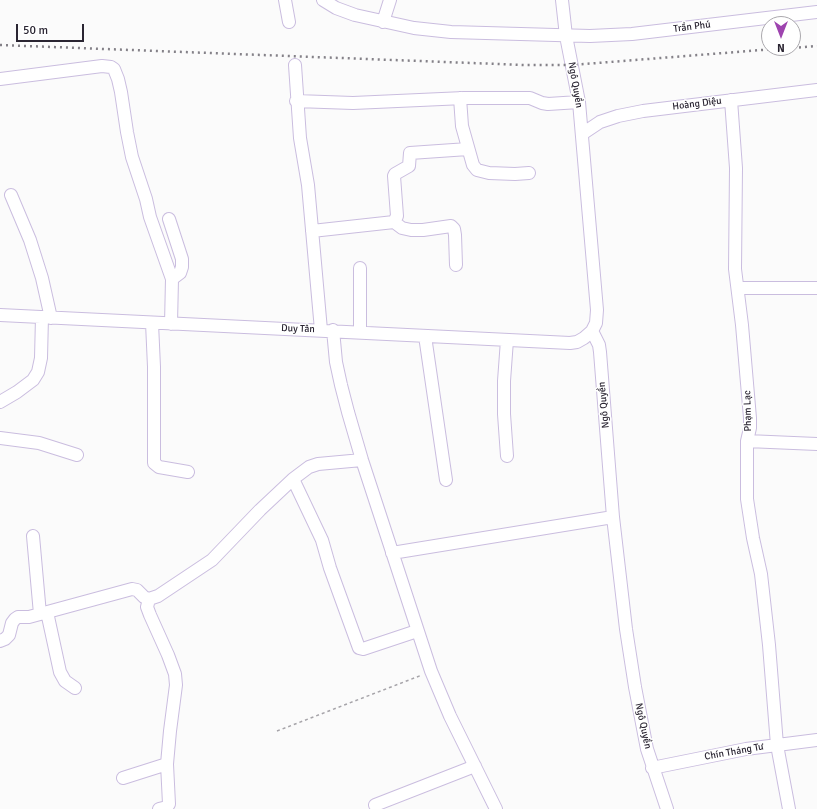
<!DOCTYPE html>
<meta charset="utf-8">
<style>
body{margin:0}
#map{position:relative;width:817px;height:809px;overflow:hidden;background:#fbfbfb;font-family:Signika,sans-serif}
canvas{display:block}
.north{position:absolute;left:761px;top:16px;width:40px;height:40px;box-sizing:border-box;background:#fff;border:1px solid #aaa8ad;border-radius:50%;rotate:180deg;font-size:11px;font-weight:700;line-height:16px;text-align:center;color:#2a2532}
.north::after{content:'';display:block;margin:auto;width:14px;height:18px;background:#9e44af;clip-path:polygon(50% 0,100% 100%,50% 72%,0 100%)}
.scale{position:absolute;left:16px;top:24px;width:68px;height:18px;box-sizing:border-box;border:2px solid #2a2532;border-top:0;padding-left:5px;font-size:12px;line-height:14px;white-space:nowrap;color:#2a2532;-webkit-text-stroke:3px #fff;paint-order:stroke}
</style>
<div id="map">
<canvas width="817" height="809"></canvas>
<div class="north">N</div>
<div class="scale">50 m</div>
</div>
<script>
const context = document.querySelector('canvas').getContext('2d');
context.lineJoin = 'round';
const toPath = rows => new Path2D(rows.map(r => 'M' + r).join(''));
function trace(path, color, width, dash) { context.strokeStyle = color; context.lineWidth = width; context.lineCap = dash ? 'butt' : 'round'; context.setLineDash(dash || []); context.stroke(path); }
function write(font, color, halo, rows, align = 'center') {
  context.font = font + ' Signika,sans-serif'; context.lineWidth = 3; context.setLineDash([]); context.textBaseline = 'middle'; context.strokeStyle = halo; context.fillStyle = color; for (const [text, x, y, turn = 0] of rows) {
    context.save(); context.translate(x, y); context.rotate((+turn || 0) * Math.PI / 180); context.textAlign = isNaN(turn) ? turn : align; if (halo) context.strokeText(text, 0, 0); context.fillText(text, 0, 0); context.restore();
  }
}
const minor = toPath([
 [285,0,289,22],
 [323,0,336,8,355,15,414,28,451,32,590,36,632,34,817,12],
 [383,22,390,0],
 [295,65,300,138,308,185,321,330],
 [0,79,102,66,111,67,114,69,118,79,121,92,127,132,132,157,146,199,150,217,172,279,171,324],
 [460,98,462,126,473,165,477,170,489,173,515,174,529,173],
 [731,100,736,168,735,269,742,325,750,418,750,428,747,441,747,499,753,538,761,574,769,645,777,745,789,809],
 [296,101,353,103,464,98,530,98,542,103,548,104,579,102],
 [582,134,600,122,618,116,643,111,817,90],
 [11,195,30,240,42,278,51,318],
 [169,219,182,259,182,267,180,273,172,279],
 [394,222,402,228,411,230,423,230,451,226,454,229,455,235,456,265],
 [312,231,394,222,397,216,394,176,395,174,409,166,410,153,468,149],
 [360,268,360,332],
 [738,288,817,288],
 [0,315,570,343,577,342,584,338,592,331,596,323,597,310,579,102,566,36,562,0],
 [152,323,154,367,154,463,159,467,188,472],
 [333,330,336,362,341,385,348,412,362,460,431,671,450,716,496,809],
 [592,331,599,345,600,352,613,517,626,629,635,687,647,749,667,809],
 [425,336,446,480],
 [507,340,504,381,504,414,507,456],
 [0,402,17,392,33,380,38,372,41,358,42,317],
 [0,438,39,443,77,455],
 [747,441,817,444],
 [293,479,322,540,330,568,359,648,363,649,417,631],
 [33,536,40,614],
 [392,553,613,517],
 [149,599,147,607,150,615,168,655,175,674,176,685,170,731,167,764,169,804,167,807,159,809],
 [47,612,60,672,65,681,75,688],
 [0,641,5,639,9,635,12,623,15,619,18,617,29,617,132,589,137,590,144,597,149,599,158,596,212,560,260,510,293,479,309,467,318,464,362,460],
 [652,768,746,749,817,740],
 [123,778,167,764],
 [375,805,475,766]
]);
trace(minor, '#cabddf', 14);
trace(toPath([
 [277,731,422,675]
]), '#a6a4a9', 1.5, [3, 3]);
trace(minor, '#fff', 12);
trace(toPath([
 [0,45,524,65,572,65,787,48],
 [793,48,817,46]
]), '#848188', 2.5, [2, 4]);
write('10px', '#2a2532', '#fff', [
 ["Trần Phú",692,27,-7],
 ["Ngô Quyền",575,85,80],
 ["Hoàng Diệu",697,104,-7],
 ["Duy Tân",298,329,2],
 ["Ngô Quyền",604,405,-95],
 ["Phạm Lạc",748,411,-91],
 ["Ngô Quyền",643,726,78],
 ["Chín Tháng Tư",734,752,-10]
]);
</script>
